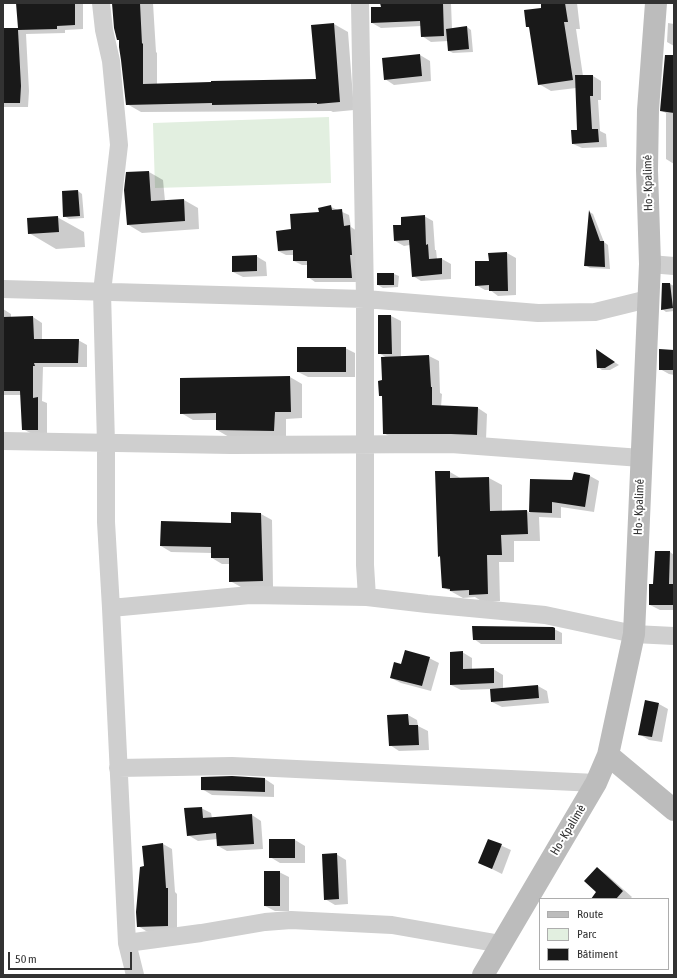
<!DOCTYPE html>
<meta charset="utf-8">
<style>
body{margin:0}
#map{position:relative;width:677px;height:978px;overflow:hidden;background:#fff;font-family:"Asap Condensed",sans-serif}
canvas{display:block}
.frame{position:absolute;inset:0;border:4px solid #323232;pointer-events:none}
.legend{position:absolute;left:539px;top:898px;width:130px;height:72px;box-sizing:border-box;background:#fff;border:1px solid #adadad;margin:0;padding:5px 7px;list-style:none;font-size:12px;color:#323232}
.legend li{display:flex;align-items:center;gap:8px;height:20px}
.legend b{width:20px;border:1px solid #adadad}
.scale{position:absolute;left:8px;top:952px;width:124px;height:18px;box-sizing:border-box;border:2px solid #323232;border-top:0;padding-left:5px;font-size:12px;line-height:14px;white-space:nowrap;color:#323232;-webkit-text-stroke:3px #fff;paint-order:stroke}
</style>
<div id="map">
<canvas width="677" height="978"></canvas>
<div class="frame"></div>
<ul class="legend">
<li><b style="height:5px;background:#bcbcbc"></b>Route</li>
<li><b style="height:11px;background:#e2efe0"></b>Parc</li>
<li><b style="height:11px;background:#191919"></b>Bâtiment</li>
</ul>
<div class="scale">50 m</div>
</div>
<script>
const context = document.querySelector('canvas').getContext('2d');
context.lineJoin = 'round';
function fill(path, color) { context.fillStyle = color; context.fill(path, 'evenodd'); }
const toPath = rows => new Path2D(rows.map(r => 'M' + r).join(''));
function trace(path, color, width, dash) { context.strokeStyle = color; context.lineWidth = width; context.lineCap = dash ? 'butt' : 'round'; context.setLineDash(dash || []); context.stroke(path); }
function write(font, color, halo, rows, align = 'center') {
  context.font = font + ' "Asap Condensed",sans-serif'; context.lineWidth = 4; context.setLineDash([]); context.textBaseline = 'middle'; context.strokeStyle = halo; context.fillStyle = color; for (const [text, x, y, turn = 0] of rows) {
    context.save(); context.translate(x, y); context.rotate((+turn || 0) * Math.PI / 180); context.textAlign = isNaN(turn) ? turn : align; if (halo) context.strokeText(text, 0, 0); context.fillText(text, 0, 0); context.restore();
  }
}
fill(toPath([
 [329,117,331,183,155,188,153,123]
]), '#e2efe0');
fill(toPath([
 [17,3,83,3,83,29,65,30,65,33,26,34,29,91,28,107,3,107,3,29,19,29],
 [112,3,153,3,156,52,157,53,157,84,317,80,334,24,348,32,354,110,333,112,331,111,141,112,127,104,120,40],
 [381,3,451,3,452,29,467,27,471,30,473,52,453,53,449,51,448,41,431,42,422,36,421,26,381,28,372,23,382,8],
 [542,3,577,3,580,29,576,29,583,76,593,76,601,81,601,100,598,100,600,131,606,134,607,147,582,148,573,144,578,131,576,88,551,91,539,84,531,29,527,26,542,9],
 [668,23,674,24,674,46,667,42],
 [420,55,430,61,431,81,394,85,385,79],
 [674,78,674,164,666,159,666,113,662,111],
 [149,172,163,180,165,201,184,200,198,208,199,229,142,233,127,224],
 [78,191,82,194,84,218,69,219,64,216],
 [331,207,349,215,351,227,357,231,359,282,315,282,308,277,308,265,302,265,294,261,294,255,286,255,278,251,292,230],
 [590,212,593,214,604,242,608,245,610,269,590,268,585,265],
 [424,216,433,221,435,250,436,250,437,259,442,259,451,264,451,279,421,281,413,276,410,245,404,246,395,241],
 [57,217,84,232,85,247,56,249,29,233],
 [507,253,516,258,516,295,498,296,490,290,485,290,476,285,490,262,489,254],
 [256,256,266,262,267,276,243,277,233,272],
 [394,274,399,276,398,287,383,288,378,285],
 [673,278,674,278,674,311,666,312,662,309,670,284,674,286],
 [3,309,11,314,11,318,33,317,42,323,42,340,78,340,87,345,87,367,43,367,42,401,47,403,47,434,32,434,23,429,21,395,3,395],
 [391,316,401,321,401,357,429,356,439,361,440,393,442,394,441,407,478,408,487,414,486,440,393,439,384,433,383,397,380,395,383,381,387,358,379,353],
 [345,348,355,353,355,377,308,377,298,372],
 [597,351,619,365,610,370,602,370,598,367],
 [674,351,674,375,669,374,660,369],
 [290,377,302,384,302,418,286,419,286,437,229,437,217,430,217,420,193,420,181,413],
 [450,472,462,479,489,478,502,485,502,512,527,511,530,513,531,480,573,481,590,476,599,481,594,512,561,507,561,518,539,517,540,541,514,541,514,562,499,562,500,601,483,602,475,597,463,598,443,587,441,558,439,556],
 [232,513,261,514,272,520,273,587,241,587,230,581,230,564,222,564,212,558,212,553,171,552,161,546,232,524],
 [670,552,674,555,674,610,660,610,650,605,654,585],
 [554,629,562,633,562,644,481,644,474,639],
 [462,652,472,658,472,670,493,669,503,675,503,689,538,686,547,691,549,703,502,707,492,702,491,689,461,690,451,685],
 [429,658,439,663,431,691,401,683,391,678],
 [659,704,668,709,662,742,649,740,639,734],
 [408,715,417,720,418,726,428,731,429,750,399,751,390,745],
 [265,779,274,785,274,797,212,795,202,789],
 [201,808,211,813,212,818,252,815,261,821,263,849,227,851,218,846,217,839,198,841,188,835],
 [270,840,295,840,305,846,305,863,280,863,270,857],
 [489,840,511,850,502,874,480,863],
 [163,844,172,849,175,892,177,894,177,931,146,931,138,926,145,867],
 [336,854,346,860,348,904,335,905,325,899],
 [597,868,606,874,632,897,630,899,592,899,598,892],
 [279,872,289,877,289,911,275,911,265,906]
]), '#0003');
fill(toPath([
 [16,3,75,3,75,25,57,26,57,29,18,30,21,86,20,103,3,103,3,28,18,28],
 [112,3,140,3,142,44,143,43,143,84,211,82,211,81,316,79,311,25,334,23,340,102,317,104,317,103,212,105,212,103,126,105,121,60,119,47,119,40,117,40,114,28],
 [380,3,443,3,444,36,421,37,420,21,371,23,371,7,381,7],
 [541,3,565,3,568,22,564,22,573,80,538,85,529,27,526,27,524,10,541,8],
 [467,26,469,49,448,51,446,29],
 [420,54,422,76,384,80,382,58],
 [665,55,674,55,674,113,660,111],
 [575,75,593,75,593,96,590,96,592,129,598,129,599,142,572,144,571,130,577,130],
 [149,171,151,201,184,199,185,221,127,225,124,190,126,172],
 [78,190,80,216,63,217,62,191],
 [331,205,332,210,342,209,344,226,350,225,352,255,350,255,352,278,307,278,307,261,293,261,293,250,278,251,276,231,291,229,290,214,319,212,318,208],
 [589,210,600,241,604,241,605,267,584,266],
 [425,215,426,245,428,244,429,259,442,258,442,274,412,277,409,240,394,241,393,225,401,225,401,217],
 [58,216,59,232,28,234,27,218],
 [507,252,508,291,489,291,489,285,475,286,475,261,489,261,488,253],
 [257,255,257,271,232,272,232,256],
 [377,273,394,273,394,285,377,285],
 [662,283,670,283,673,308,661,310],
 [378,315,391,315,392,354,378,354],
 [33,316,34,339,79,339,78,363,34,363,35,366,33,366,33,398,38,397,38,430,22,430,20,391,3,391,3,317],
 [297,347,346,347,346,372,297,372],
 [596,349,615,362,605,368,597,368],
 [659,349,674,350,674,370,659,370],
 [429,355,431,387,432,387,432,405,478,407,477,435,451,434,383,434,382,396,379,396,378,381,382,380,381,357],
 [290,376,291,412,275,412,274,431,216,430,216,413,180,414,180,378],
 [435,471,450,471,450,478,489,477,490,511,527,510,528,534,501,535,502,555,487,555,488,594,469,595,469,590,450,591,450,589,442,588,440,556,438,557],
 [574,472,590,475,585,507,552,502,552,513,529,512,530,479,572,480],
 [231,512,261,513,263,581,229,582,229,558,211,558,211,547,160,546,161,521,231,523],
 [655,551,670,551,669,584,674,584,674,605,649,605,649,584,653,584],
 [472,626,553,627,555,628,555,640,473,640],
 [405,650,430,657,422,686,390,678,394,662,401,664],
 [463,651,463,669,494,668,494,683,450,685,450,652],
 [538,685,539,698,491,702,490,689],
 [645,700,659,703,652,737,638,735],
 [408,714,409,725,418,725,419,745,389,746,387,715],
 [232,776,265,778,265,792,201,790,201,777],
 [202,807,203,818,252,814,254,844,217,846,216,833,187,836,184,808],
 [269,839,295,839,295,858,269,858],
 [488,839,502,844,492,869,478,863],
 [163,843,166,888,168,888,168,926,137,927,136,912,140,867,144,866,142,846],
 [337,853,339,899,324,900,322,854],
 [597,867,623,891,616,899,591,899,596,892,584,881],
 [264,871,280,871,280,906,264,906]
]), '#191919');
trace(toPath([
 [101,3,104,30,111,61,119,145,102,292,106,444,106,522,111,608,127,943,135,975],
 [360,3,365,299,365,565,367,597],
 [650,264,674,266],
 [3,289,365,299,538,313,595,312,648,299],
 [3,441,231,445,451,444,641,458],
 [111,608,250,595,367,597,427,604,545,615,634,634,674,636],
 [118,768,232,766,596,783],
 [127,943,201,933,265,922,291,920,392,925,501,944]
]), '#cfcfcf', 18);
trace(toPath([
 [608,755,674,810],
 [483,975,596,783,608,755,634,634,650,264,647,170,648,110,656,3]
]), '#bcbcbc', 22);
write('12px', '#323232', '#fff', [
 ["Ho - Kpalimé",648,183,-91],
 ["Ho - Kpalimé",639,507,-88],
 ["Ho - Kpalimé",568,830,-59]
]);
</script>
